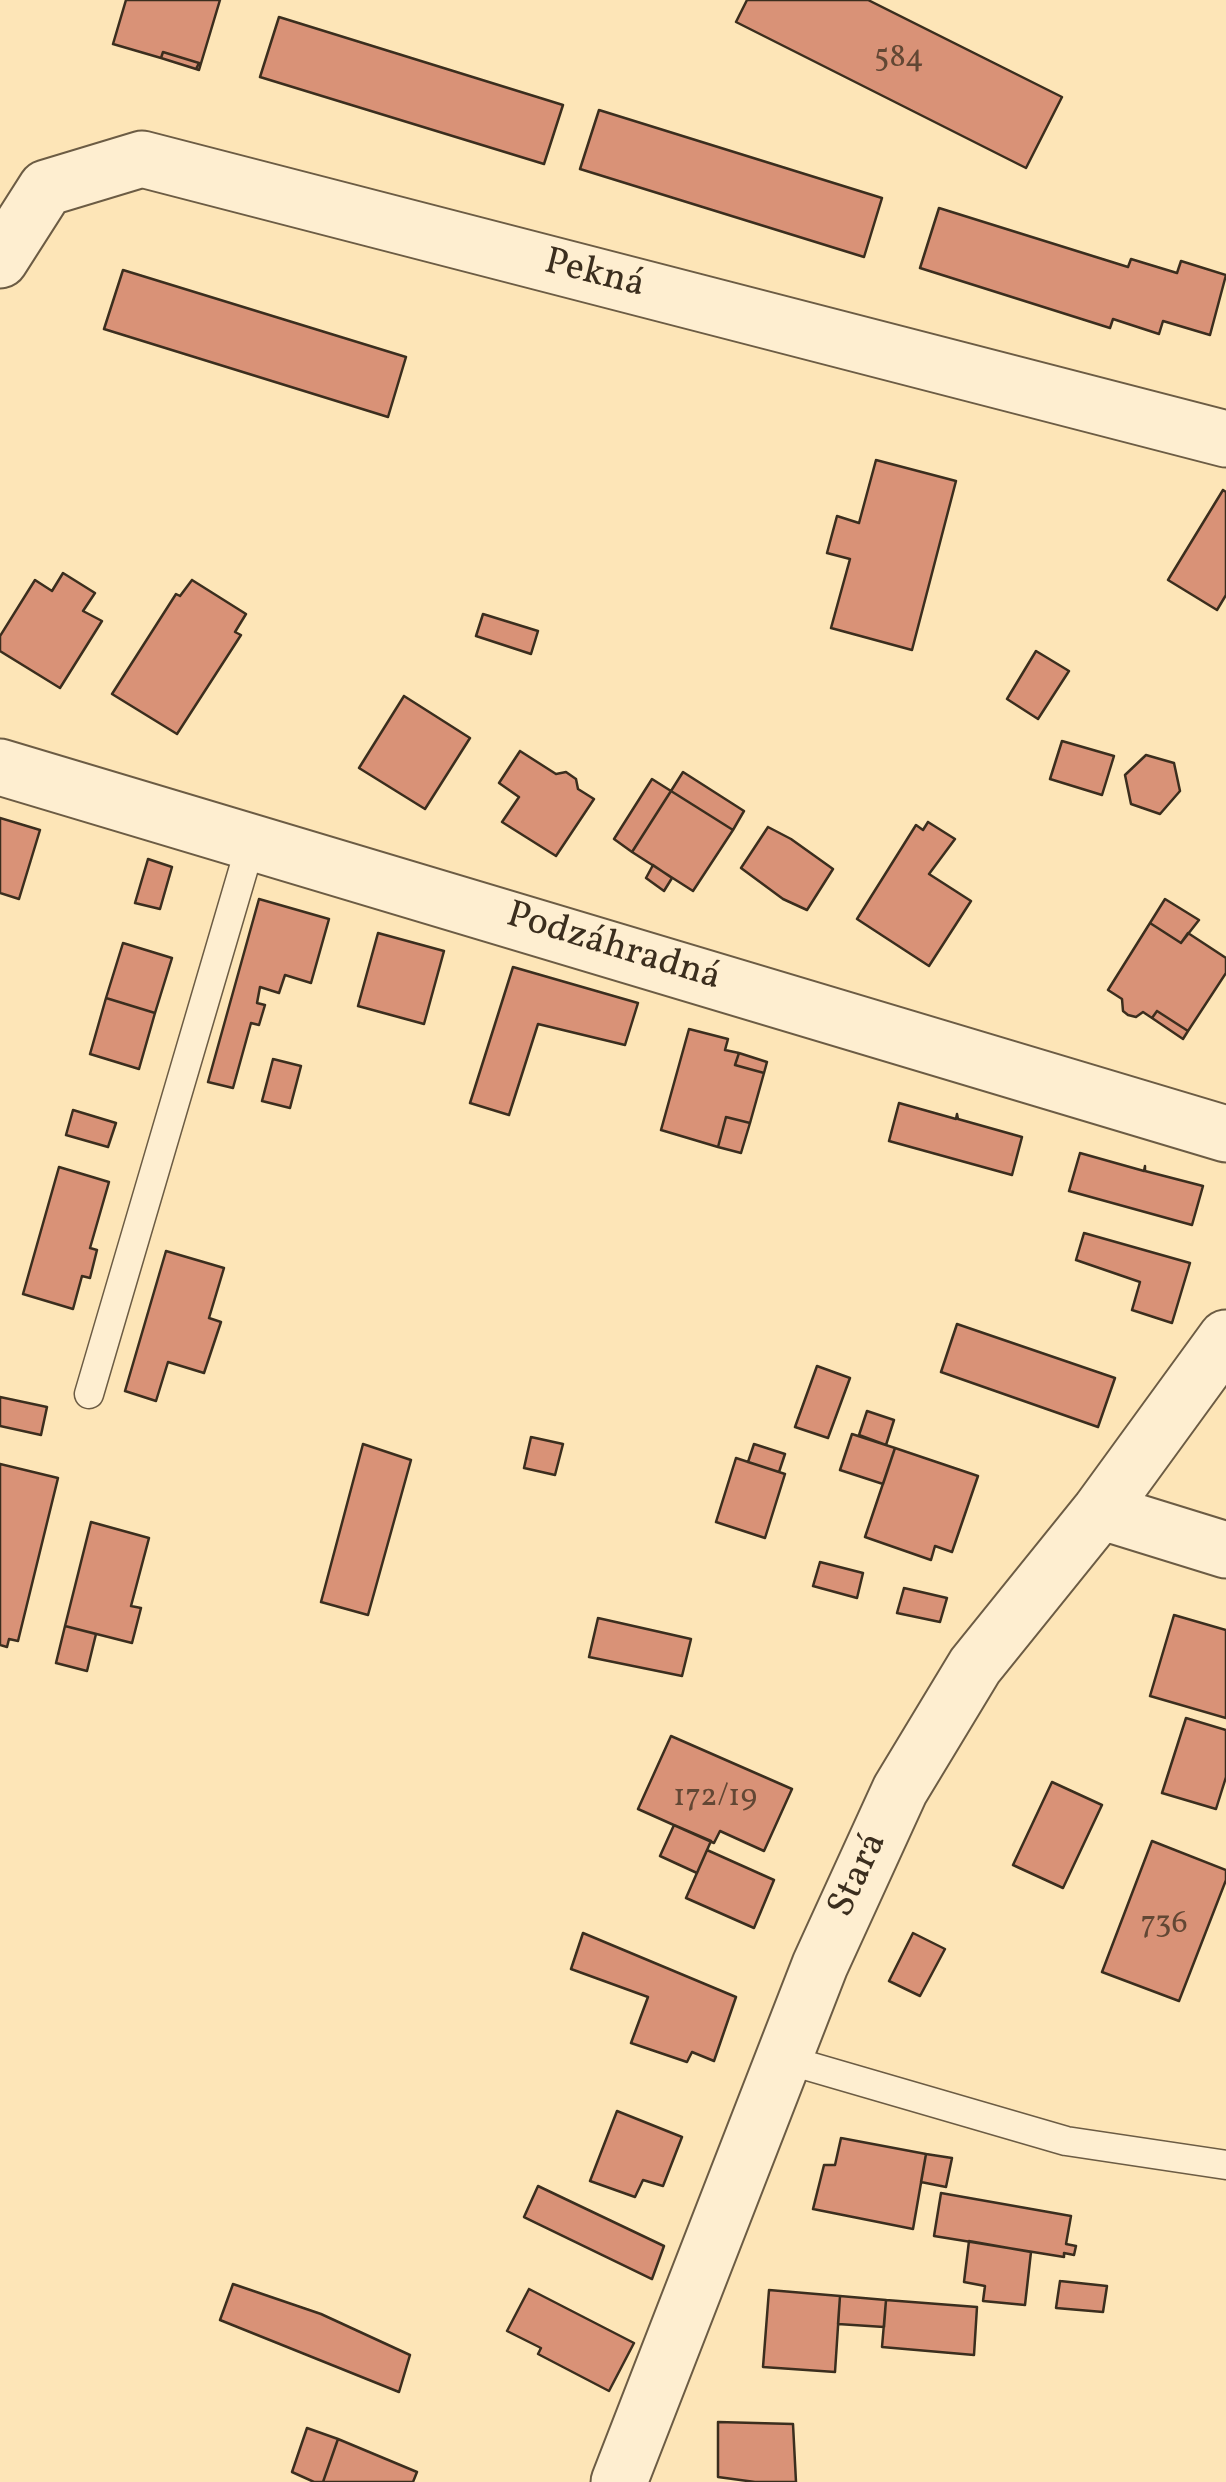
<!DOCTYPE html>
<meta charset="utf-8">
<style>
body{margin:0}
canvas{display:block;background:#fde5b7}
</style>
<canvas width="1226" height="2482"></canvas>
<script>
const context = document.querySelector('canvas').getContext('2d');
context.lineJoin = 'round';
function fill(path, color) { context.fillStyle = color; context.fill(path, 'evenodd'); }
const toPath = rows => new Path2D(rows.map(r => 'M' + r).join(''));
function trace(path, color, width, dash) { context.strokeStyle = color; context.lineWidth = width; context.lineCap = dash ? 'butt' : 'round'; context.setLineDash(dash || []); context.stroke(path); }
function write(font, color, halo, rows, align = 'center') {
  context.font = font + ' Vollkorn,serif'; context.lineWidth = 9; context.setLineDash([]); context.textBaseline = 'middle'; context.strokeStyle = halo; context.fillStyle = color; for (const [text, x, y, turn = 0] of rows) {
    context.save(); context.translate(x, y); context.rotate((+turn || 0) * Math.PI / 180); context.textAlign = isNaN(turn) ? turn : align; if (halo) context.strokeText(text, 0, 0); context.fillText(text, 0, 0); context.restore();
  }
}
const building = toPath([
 [126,0,220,0,199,70,196,69,199,63,163,52,161,58,113,44,126,0],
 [747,0,868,0,1062,97,1026,168,736,22,747,0],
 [279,17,563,105,544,164,260,77,279,17],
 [163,52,199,63,196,69,161,58,163,52],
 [599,110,882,198,864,257,580,169,599,110],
 [939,208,1128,267,1131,259,1177,273,1181,261,1226,275,1210,335,1163,321,1159,334,1113,319,1110,328,920,268,939,208],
 [123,270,406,357,388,417,104,329,123,270],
 [876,460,956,481,912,650,831,628,850,559,827,553,837,516,859,523,876,460],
 [1223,490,1226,492,1226,595,1217,610,1168,580,1223,490],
 [63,573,95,593,83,611,102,621,60,688,0,651,0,636,35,580,52,591,63,573],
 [192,580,246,614,235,632,241,635,177,734,112,694,176,594,180,596,192,580],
 [483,614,538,631,531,654,476,636,483,614],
 [1036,651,1069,671,1038,719,1007,699,1036,651],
 [404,696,470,738,425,809,359,768,404,696],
 [1062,741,1114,756,1102,795,1050,779,1062,741],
 [520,751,556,774,566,772,576,779,578,789,594,799,556,856,502,822,519,797,499,783,520,751],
 [1146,755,1174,763,1180,791,1160,814,1131,804,1125,775,1146,755],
 [683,772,744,811,733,830,671,791,683,772],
 [652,779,671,791,632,852,614,839,652,779],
 [671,791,733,830,693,891,632,852,671,791],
 [0,818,40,830,19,899,0,893,0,818],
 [928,822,955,839,929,874,971,901,929,966,857,919,916,825,923,830,928,822],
 [768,827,791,839,833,869,807,910,783,899,741,868,768,827],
 [148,859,172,867,160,909,135,903,148,859],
 [653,865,672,878,664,891,646,878,653,865],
 [259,899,329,919,311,983,285,975,279,993,260,987,257,1003,265,1005,259,1025,251,1023,233,1088,208,1082,259,899],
 [1165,899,1199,920,1181,943,1150,923,1165,899],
 [1150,923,1181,943,1188,933,1226,958,1226,973,1188,1031,1157,1011,1152,1018,1143,1012,1136,1017,1128,1015,1123,1011,1122,999,1108,990,1150,923],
 [378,933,444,951,424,1024,358,1006,378,933],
 [123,943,172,958,155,1013,106,998,123,943],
 [513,967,638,1003,625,1045,538,1024,509,1115,470,1103,513,967],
 [106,998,155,1013,139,1069,90,1054,106,998],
 [1157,1011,1188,1031,1183,1039,1152,1018,1157,1011],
 [689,1029,728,1039,725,1050,739,1053,735,1065,764,1073,750,1123,726,1117,718,1147,661,1130,689,1029],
 [739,1053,767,1062,764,1073,735,1065,739,1053],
 [273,1059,301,1066,290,1108,262,1101,273,1059],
 [899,1103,956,1119,957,1114,958,1119,1022,1137,1012,1175,889,1141,899,1103],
 [73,1110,116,1123,108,1147,66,1135,73,1110],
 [726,1117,750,1123,741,1153,718,1147,726,1117],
 [1080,1153,1144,1171,1145,1166,1145,1171,1203,1186,1192,1225,1069,1191,1080,1153],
 [59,1167,109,1182,90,1248,97,1250,90,1278,82,1276,73,1309,23,1294,59,1167],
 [1084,1233,1190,1263,1172,1323,1132,1310,1140,1282,1076,1260,1084,1233],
 [166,1251,224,1268,209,1318,221,1322,204,1373,168,1362,156,1401,125,1391,166,1251],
 [957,1324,1115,1378,1098,1427,941,1372,957,1324],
 [817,1366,850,1378,828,1438,795,1427,817,1366],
 [0,1397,47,1407,41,1435,0,1426,0,1397],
 [867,1411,894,1420,886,1445,859,1435,867,1411],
 [852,1434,895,1448,883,1484,840,1470,852,1434],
 [531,1437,563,1444,555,1475,524,1468,531,1437],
 [363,1444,411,1460,368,1615,321,1602,363,1444],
 [754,1444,785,1454,779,1472,748,1462,754,1444],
 [895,1448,978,1476,952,1552,935,1546,931,1560,865,1537,895,1448],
 [736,1458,785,1474,765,1538,716,1522,736,1458],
 [0,1464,58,1478,18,1641,9,1639,7,1647,0,1645,0,1464],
 [91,1522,149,1538,131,1606,141,1608,132,1643,65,1626,91,1522],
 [820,1562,863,1573,857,1598,813,1586,820,1562],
 [904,1588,947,1598,940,1622,897,1613,904,1588],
 [1174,1615,1226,1630,1226,1718,1150,1696,1174,1615],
 [598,1618,691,1639,682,1676,589,1657,598,1618],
 [65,1626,96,1634,87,1671,56,1663,65,1626],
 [1186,1718,1226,1730,1226,1777,1216,1809,1162,1793,1186,1718],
 [671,1736,792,1789,764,1851,720,1831,714,1843,638,1809,671,1736],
 [1052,1782,1102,1805,1063,1888,1013,1865,1052,1782],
 [674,1825,711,1841,697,1873,660,1856,674,1825],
 [1152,1841,1226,1870,1226,1880,1179,2001,1102,1972,1152,1841],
 [707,1850,774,1880,754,1928,686,1898,707,1850],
 [583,1933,736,1997,714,2061,692,2052,687,2062,631,2043,648,1997,571,1969,583,1933],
 [913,1933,945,1949,920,1996,889,1981,913,1933],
 [617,2111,682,2137,663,2186,643,2180,635,2197,590,2181,617,2111],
 [841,2138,926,2154,913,2229,813,2209,824,2165,835,2165,841,2138],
 [926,2154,952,2158,946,2187,921,2182,926,2154],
 [538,2186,664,2246,652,2279,524,2217,538,2186],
 [941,2193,1071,2216,1066,2244,1076,2246,1074,2255,1064,2253,1064,2257,934,2236,941,2193],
 [969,2241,1031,2252,1025,2305,983,2301,985,2286,964,2282,969,2241],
 [1060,2281,1107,2286,1103,2312,1056,2308,1060,2281],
 [233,2284,321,2314,410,2355,399,2392,220,2320,233,2284],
 [529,2289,634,2343,609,2391,538,2354,541,2348,507,2331,529,2289],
 [769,2290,840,2296,835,2372,763,2367,769,2290],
 [840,2296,886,2300,884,2327,838,2324,840,2296],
 [886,2300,977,2307,974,2355,882,2347,886,2300],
 [718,2422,793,2424,796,2482,755,2482,718,2477,718,2422],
 [307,2428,338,2439,323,2482,314,2482,292,2472,307,2428],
 [338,2439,417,2472,413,2482,323,2482,338,2439]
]);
fill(building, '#d99277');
trace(building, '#3b2e1e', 2.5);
const service = toPath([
 [89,1394,252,840],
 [784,2059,1066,2141,1226,2165]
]);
const minor = toPath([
 [0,260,46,188,142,159,1226,439],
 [0,767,1226,1134],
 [1100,1511,1226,1550],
 [619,2482,820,1965,900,1790,975,1666,1100,1511,1226,1338]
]);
trace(service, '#6c5c44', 31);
trace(minor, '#6c5c44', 59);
trace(service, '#feeed0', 28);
trace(minor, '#feeed0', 55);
write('32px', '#624734', null, [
 ["584",899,60],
 ["172/19",715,1799],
 ["736",1164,1926]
]);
write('38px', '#3b2e1e', '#feeed0', [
 ["Pekná",594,276,14],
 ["Podzáhradná",613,949,17],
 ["Stará",860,1876,-65]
]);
</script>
